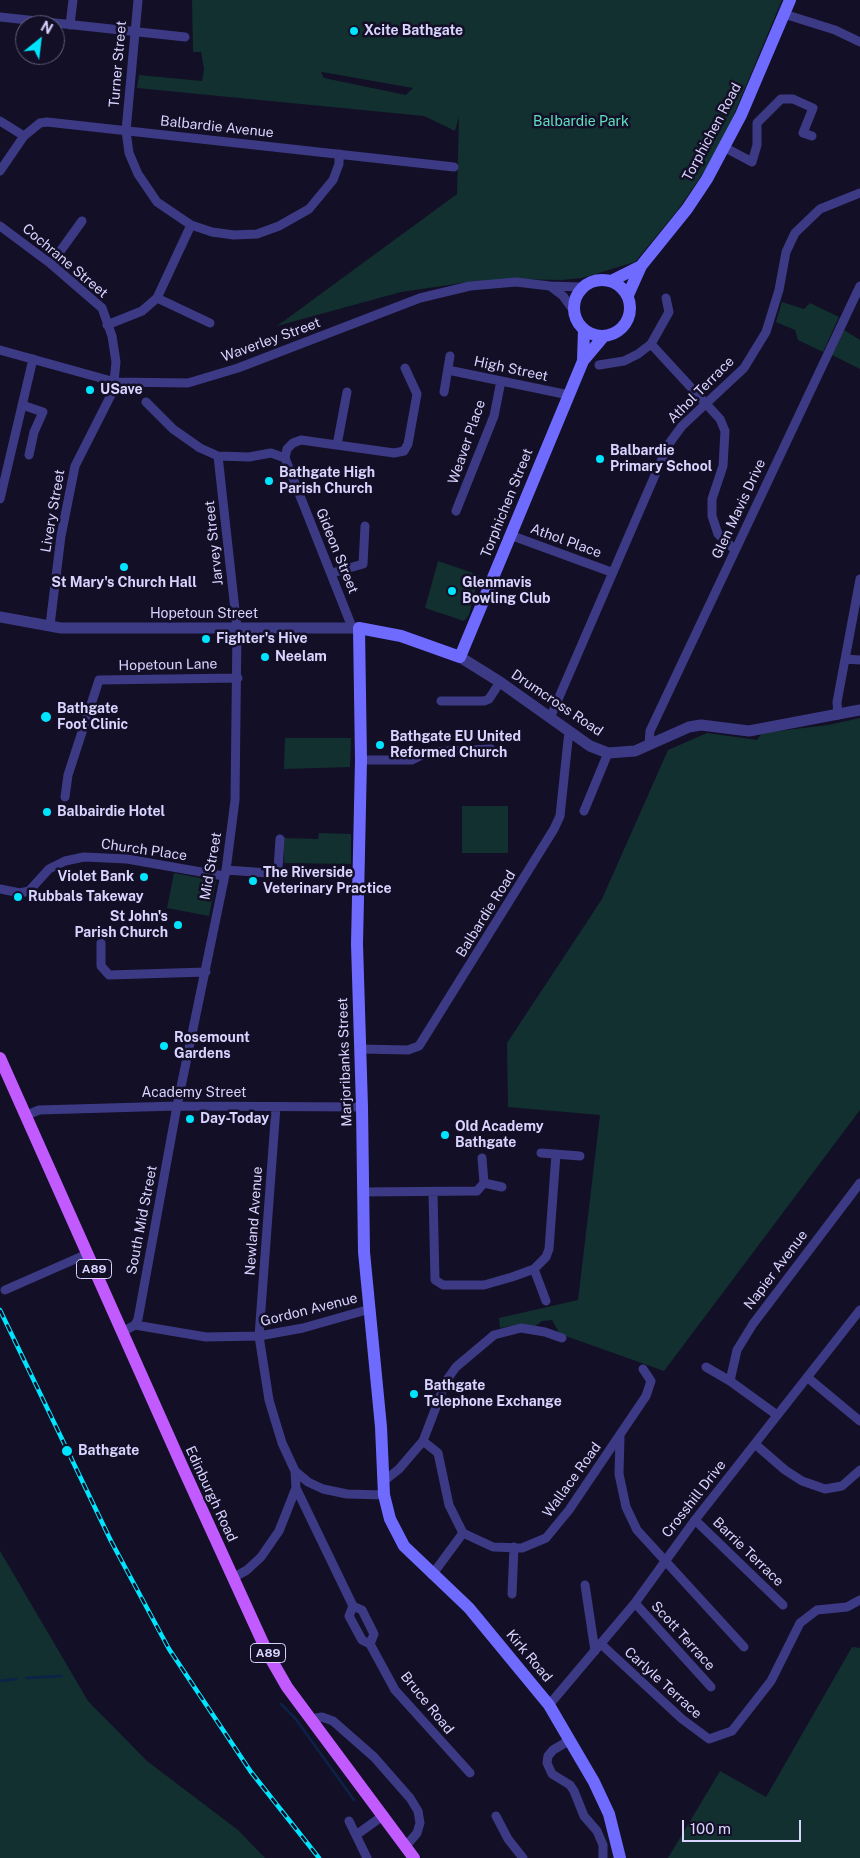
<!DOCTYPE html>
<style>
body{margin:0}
#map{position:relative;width:860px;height:1858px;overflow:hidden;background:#130f26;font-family:"Public Sans",sans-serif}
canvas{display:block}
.north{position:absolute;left:15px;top:15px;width:50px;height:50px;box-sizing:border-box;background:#130f26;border:1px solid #625e7d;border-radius:50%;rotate:29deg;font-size:14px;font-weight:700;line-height:20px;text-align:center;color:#d9d4ff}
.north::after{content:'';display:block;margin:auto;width:18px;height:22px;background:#00e5ff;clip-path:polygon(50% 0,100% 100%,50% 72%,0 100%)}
.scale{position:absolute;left:682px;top:1820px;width:119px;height:22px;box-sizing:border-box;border:2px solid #d9d4ff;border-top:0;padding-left:6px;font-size:15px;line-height:18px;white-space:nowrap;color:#d9d4ff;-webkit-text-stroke:4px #130f26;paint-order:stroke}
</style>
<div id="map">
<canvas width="860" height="1858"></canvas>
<div class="north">N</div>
<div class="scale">100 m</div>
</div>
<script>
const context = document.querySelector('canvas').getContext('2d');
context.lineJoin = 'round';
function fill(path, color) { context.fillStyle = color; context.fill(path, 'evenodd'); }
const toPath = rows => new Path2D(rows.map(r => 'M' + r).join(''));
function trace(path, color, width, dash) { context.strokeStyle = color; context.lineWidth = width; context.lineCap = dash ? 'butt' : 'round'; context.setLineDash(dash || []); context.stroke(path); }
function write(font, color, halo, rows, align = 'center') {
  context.font = font + ' "Public Sans",sans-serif'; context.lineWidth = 5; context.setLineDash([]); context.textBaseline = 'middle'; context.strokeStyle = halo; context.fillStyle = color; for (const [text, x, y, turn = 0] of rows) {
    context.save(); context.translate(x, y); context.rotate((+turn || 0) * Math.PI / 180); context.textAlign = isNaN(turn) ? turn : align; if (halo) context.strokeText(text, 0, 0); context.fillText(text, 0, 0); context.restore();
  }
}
fill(toPath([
 [192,0,782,0,719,150,677,211,635,262,582,278,562,280,512,279,469,282,401,292,277,326,457,194,459,117,455,131,424,116,137,88,139,75,202,81,204,69,201,52,193,52],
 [321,72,322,72,413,88,406,95,324,78],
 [782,302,804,309,810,303,839,317,823,352,798,340,795,330,776,322],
 [844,330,860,340,860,369,832,355],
 [438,561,479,575,469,615,464,621,425,608],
 [860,718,860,1110,664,1371,560,1334,552,1320,542,1321,534,1327,519,1325,500,1328,499,1318,578,1300,600,1115,508,1107,507,1043,602,899,668,750,707,733,757,740,762,733,828,725],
 [285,738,351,738,350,767,284,769],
 [462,806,508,806,508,853,462,853],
 [319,833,351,834,351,864,284,863,284,838,318,839],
 [174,873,216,881,209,916,167,908],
 [0,1551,88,1701,147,1761,238,1830,265,1858,0,1858],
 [852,1647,860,1648,860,1858,668,1858,720,1771,766,1797]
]), '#12302f');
trace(toPath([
 [26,1678,62,1676],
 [0,1681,16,1679],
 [281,1704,295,1718,354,1800]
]), '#0c2248', 2.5);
trace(toPath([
 [138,0,126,131,129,153,138,174,157,202,191,225,212,232,234,235,257,234,279,226,309,209,333,180,339,164,339,154],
 [784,14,835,30,860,42],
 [0,17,185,37],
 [70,25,73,0],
 [0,121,24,136],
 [724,147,752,162,757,145,757,123,781,99,793,99,813,108,803,133,812,136],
 [0,171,24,136,40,123,47,122,454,167],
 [0,226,51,264,102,308,112,336,116,362,113,391,75,466,61,536,50,625],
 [51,264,82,221],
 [550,286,563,296,574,311],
 [157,298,210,323],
 [107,325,142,311,157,298,191,225],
 [651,344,720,419,725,431,723,466,712,499,712,516,718,534,735,550],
 [0,350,115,382,188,383,238,368,420,298,470,286,516,282,550,286,582,287],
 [599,365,624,361,638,354,651,344,669,312,666,298],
 [448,370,569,395],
 [444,392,450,356],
 [146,402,173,429,200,448,218,456,249,457,271,453,285,458],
 [22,405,43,412,34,432,29,455],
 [337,445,347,392],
 [285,458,287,449,293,443,301,440,394,453,404,451,408,444,417,394,405,368],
 [285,458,352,627],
 [0,499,33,359],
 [456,511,494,416,501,381],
 [510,535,611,572],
 [332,573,363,564,365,526],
 [845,659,860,660],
 [441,701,484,701,489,699,500,682],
 [838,715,837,702,860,579],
 [550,718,668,445,682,426,744,368,766,332,779,290,786,252,795,233,820,209,860,193],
 [649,744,650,731,860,286],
 [361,760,412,760,428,752,491,749],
 [65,797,68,775,99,680,238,678],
 [584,811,608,753],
 [226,870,269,873,278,869,280,839],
 [0,889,20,893,29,891,49,869,65,861,84,857,127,859,224,876],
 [101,943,101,966,109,975,206,972],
 [360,1049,408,1050,419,1046,554,829,560,816,569,731],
 [276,1107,259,1336,269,1400,282,1443,295,1471,308,1482,323,1489,347,1494,384,1495],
 [27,1115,39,1110,177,1106,362,1107],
 [541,1153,580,1156],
 [484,1183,502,1187],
 [362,1192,477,1191,484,1183,482,1158],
 [433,1193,435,1280,443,1285,484,1285,512,1277,534,1269,546,1257,549,1249,556,1154],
 [534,1269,546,1301],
 [5,1290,87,1254],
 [135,1325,206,1337,259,1336,303,1328,370,1309],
 [122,1332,135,1325,138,1319,177,1106,226,870,235,800,237,628,218,456],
 [706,1367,730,1381,777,1415],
 [807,1377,860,1421],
 [730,1381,737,1350,753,1324,860,1183],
 [620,1437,619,1474,626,1507,637,1530,744,1647],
 [423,1441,438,1453,449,1505,463,1533],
 [755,1444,785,1470,802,1481,825,1489,842,1486,860,1470],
 [384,1481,399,1469,423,1441,446,1381,456,1367,494,1335,521,1328,545,1332,562,1338],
 [296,1488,353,1606,362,1610,374,1634,370,1644,395,1690,470,1773],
 [695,1520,783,1605],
 [432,1575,463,1533,493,1547,522,1548,546,1538,569,1510,646,1396,651,1381,643,1369],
 [233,1578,247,1570,261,1557,279,1531,296,1488,295,1471],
 [585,1585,595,1651],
 [512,1594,514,1547],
 [635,1603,711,1687],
 [353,1606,349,1616,362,1640,370,1644],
 [601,1644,682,1719,709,1739,732,1731,771,1681,800,1623,817,1610,847,1607,860,1600],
 [549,1705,635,1603,695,1520,860,1310],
 [311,1719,322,1717,333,1721,374,1757,410,1798,418,1811,420,1823,417,1833,406,1846],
 [570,1740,553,1750,548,1756,547,1763,552,1774,570,1785,574,1791,584,1816,597,1831,603,1845,603,1858],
 [496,1816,508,1839,523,1858],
 [349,1821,367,1858],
 [356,1835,384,1815]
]), '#3d3a85', 9);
trace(toPath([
 [0,617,61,628,359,628],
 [460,657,500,682,590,746,608,753,635,751,689,727,701,725,749,731,860,710]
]), '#3d3a85', 11);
trace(toPath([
 '574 308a28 28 0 1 1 56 0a28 28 0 1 1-56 0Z',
 [611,281,641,266],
 [628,295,641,266,687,209,707,179,741,115,790,0],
 [604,336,583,361,460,657,401,636,359,628,361,760,357,944,362,1107,364,1252,381,1427,384,1495,390,1519,404,1546,469,1608,549,1705,594,1782,609,1814,620,1858],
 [583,361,584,329]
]), '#6f6bff', 12);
trace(toPath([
 [0,1058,182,1466,268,1654,287,1687,414,1858]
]), '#c25bff', 12);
const rail = toPath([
 [0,1310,111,1541,169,1649,251,1772,319,1858]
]);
trace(rail, '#00e5ff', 4.5);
trace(rail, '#130f26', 2.5, [8]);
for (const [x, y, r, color] of [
 [354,31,5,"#00e5ff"],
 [90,390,5,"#00e5ff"],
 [600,459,5,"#00e5ff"],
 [269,481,5,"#00e5ff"],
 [124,567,5,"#00e5ff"],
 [452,591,5,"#00e5ff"],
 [206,639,5,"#00e5ff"],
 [265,657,5,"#00e5ff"],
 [46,717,6,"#00e5ff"],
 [380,745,5,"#00e5ff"],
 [47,812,5,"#00e5ff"],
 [144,877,5,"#00e5ff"],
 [253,881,5,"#00e5ff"],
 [18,897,5,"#00e5ff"],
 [178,925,5,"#00e5ff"],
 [164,1046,5,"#00e5ff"],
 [190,1119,5,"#00e5ff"],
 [445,1135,5,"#00e5ff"],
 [414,1394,5,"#00e5ff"],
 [67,1451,6,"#00e5ff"]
]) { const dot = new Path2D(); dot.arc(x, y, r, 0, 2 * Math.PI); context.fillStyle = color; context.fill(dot); trace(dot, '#130f26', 2); }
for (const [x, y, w] of [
 [94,1269,35],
 [268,1653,35]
]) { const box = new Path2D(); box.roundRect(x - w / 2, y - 9.5, w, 19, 4); context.fillStyle = '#130f26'; context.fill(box); trace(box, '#d9d4ff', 1); }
write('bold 12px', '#d9d4ff', null, [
 ["A89",94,1269],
 ["A89",268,1653]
]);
write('bold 14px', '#d9d4ff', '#130f26', [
 ["Xcite Bathgate",364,31],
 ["USave",100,390],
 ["Balbardie",610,451],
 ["Primary School",610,467],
 ["Bathgate High",279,473],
 ["Parish Church",279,489],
 ["St Mary's Church Hall",124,583,"center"],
 ["Glenmavis",462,583],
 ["Bowling Club",462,599],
 ["Fighter's Hive",216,639],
 ["Neelam",275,657],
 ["Bathgate",57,709],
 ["Foot Clinic",57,725],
 ["Bathgate EU United",390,737],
 ["Reformed Church",390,753],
 ["Balbairdie Hotel",57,812],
 ["The Riverside",263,873],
 ["Veterinary Practice",263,889],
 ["Violet Bank",134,877,"right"],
 ["Rubbals Takeway",28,897],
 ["St John's",168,917,"right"],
 ["Parish Church",168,933,"right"],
 ["Rosemount",174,1038],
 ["Gardens",174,1054],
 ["Day-Today",200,1119],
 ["Old Academy",455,1127],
 ["Bathgate",455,1143],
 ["Bathgate",424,1386],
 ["Telephone Exchange",424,1402],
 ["Bathgate",78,1451]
], 'left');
write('14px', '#d9d4ff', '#130f26', [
 ["Turner Street",118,64,-85],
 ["Balbardie Avenue",217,127,6],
 ["Torphichen Road",712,132,-62],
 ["Cochrane Street",65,261,40],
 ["Waverley Street",271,340,-20],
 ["High Street",511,369,12],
 ["Athol Terrace",701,390,-45],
 ["Weaver Place",467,442,-71],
 ["Torphichen Street",507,503,-68],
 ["Glen Mavis Drive",739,509,-65],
 ["Livery Street",53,511,-80],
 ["Athol Place",566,541,20],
 ["Jarvey Street",214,543,-96],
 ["Gideon Street",337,551,68],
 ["Hopetoun Street",204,614],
 ["Hopetoun Lane",168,665,-1],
 ["Drumcross Road",557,703,34],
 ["Church Place",144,850,8],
 ["Mid Street",211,866,-80],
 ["Balbardie Road",486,914,-58],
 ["Marjoribanks Street",345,1062,-92],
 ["Academy Street",194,1093],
 ["South Mid Street",142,1220,-79],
 ["Newland Avenue",254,1221,-86],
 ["Napier Avenue",776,1270,-53],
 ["Gordon Avenue",309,1310,-14],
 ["Wallace Road",572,1480,-54],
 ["Edinburgh Road",211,1494,65],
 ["Crosshill Drive",694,1499,-52],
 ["Barrie Terrace",748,1552,44],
 ["Scott Terrace",683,1636,48],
 ["Kirk Road",529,1656,50],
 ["Carlyle Terrace",663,1683,42],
 ["Bruce Road",427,1703,51]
]);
write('14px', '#5fe0c0', '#130f26', [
 ["Balbardie Park",581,122]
]);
</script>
